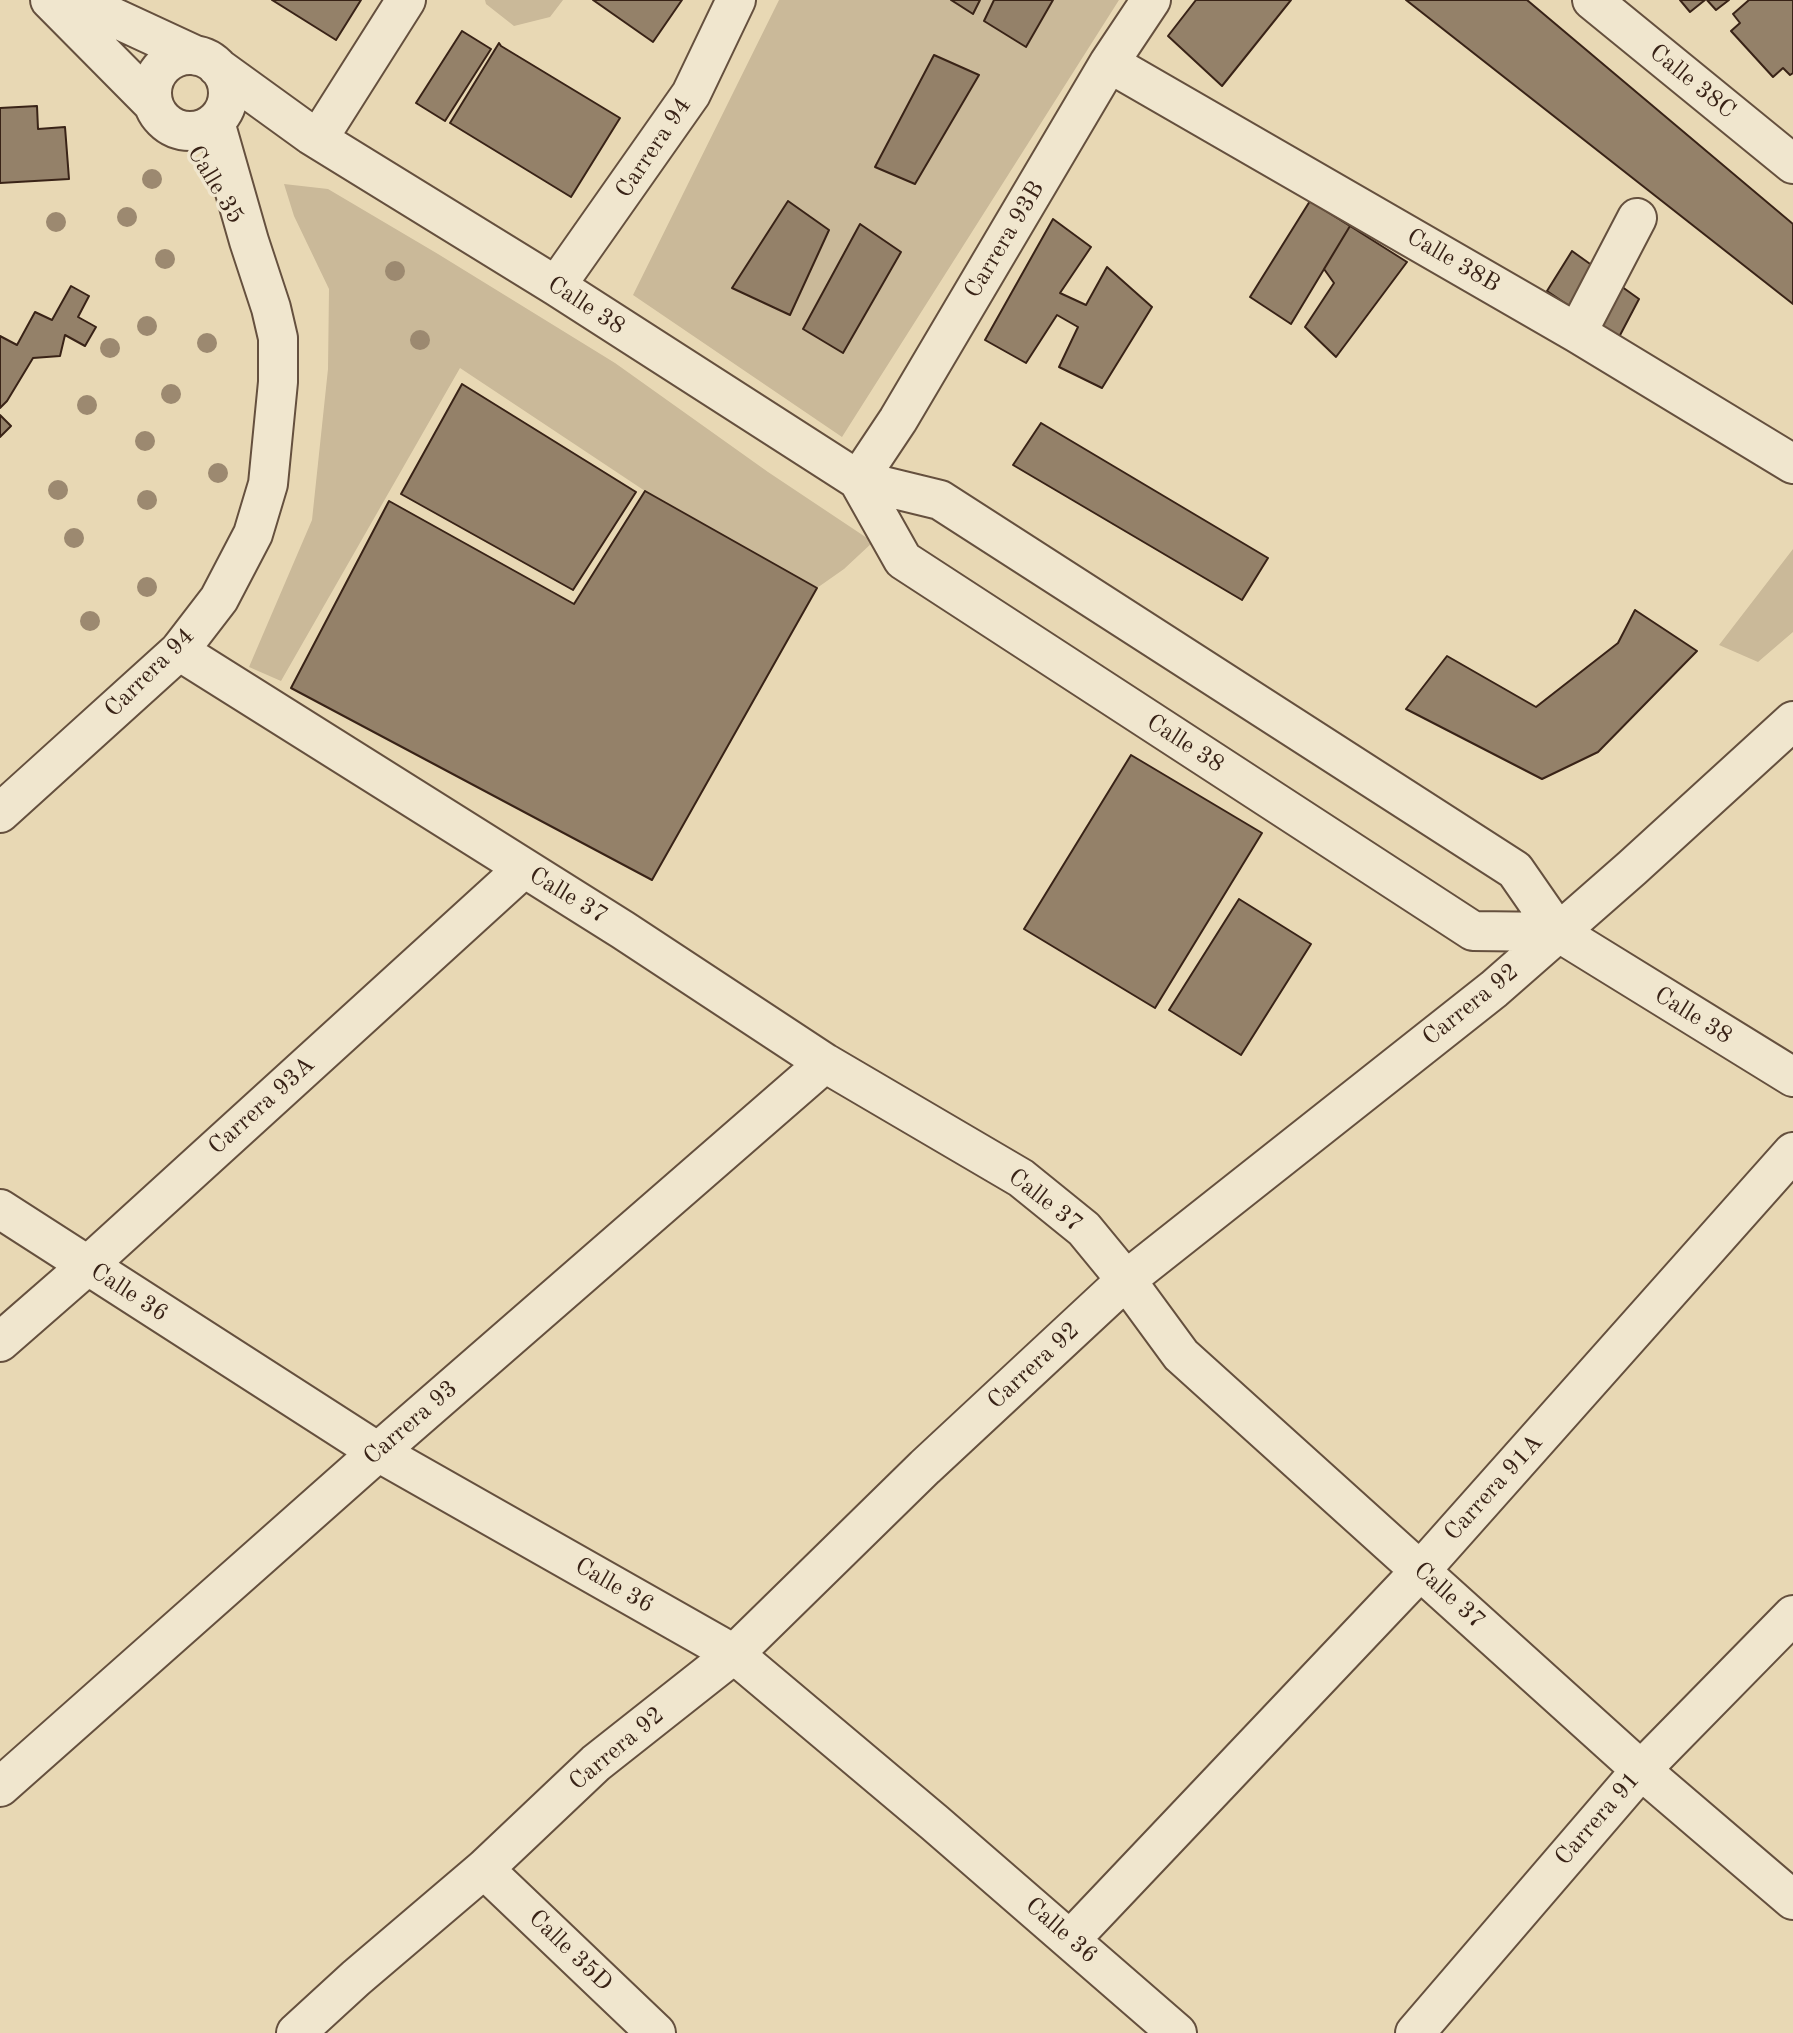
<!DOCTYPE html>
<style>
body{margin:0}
canvas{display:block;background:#e8d8b4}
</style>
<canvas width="1793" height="2033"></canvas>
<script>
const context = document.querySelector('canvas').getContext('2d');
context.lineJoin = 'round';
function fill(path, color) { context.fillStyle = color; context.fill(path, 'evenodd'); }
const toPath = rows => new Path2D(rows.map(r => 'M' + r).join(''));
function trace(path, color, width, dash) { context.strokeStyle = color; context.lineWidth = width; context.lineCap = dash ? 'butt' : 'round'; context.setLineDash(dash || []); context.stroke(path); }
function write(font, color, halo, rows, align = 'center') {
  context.font = font + ' "Old Standard TT",serif'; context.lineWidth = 7; context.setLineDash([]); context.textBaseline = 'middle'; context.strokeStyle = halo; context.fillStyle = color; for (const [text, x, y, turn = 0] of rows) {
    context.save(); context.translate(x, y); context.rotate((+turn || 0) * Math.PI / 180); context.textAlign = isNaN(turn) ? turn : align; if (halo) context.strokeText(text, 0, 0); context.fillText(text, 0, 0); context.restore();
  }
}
fill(toPath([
 [485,0,563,0,550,17,514,26,486,4],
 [779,0,1119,0,842,437,633,295],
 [284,184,328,189,438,254,615,363,768,472,873,542,844,569,817,588,645,491,460,368,281,681,249,667,312,520,328,369,329,289,294,216],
 [1793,549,1793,632,1758,662,1719,645]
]), '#cab999');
const building = toPath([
 [272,0,361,0,336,40,272,0],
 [593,0,682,0,653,42,593,0],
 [951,0,980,0,973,14,951,0],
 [994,0,1053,0,1026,47,984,21,994,0],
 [1196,0,1291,0,1222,86,1168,36,1196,0],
 [1406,0,1527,0,1793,224,1793,304,1406,0],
 [1680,0,1705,0,1690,12,1680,0],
 [1707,0,1729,0,1716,10,1707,0],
 [1749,0,1793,0,1793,73,1790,75,1783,68,1773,77,1731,31,1740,23,1733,14,1749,0],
 [462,31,491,49,445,121,416,103,462,31],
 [499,43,501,46,620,118,571,197,450,123,499,43],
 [934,55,979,75,915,184,875,167,934,55],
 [37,106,38,129,65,127,69,179,0,183,0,108,37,106],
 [788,201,829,230,790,315,732,288,788,201],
 [1310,201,1350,226,1291,324,1250,297,1310,201],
 [1053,219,1091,247,1060,293,1086,305,1107,267,1152,307,1102,388,1059,367,1078,327,1057,315,1026,363,985,340,1053,219],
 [860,224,901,252,843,353,803,329,860,224],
 [1350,226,1407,262,1336,357,1305,327,1334,283,1324,269,1350,226],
 [1572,251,1639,299,1618,339,1547,291,1572,251],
 [71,286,89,296,78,317,96,327,85,346,65,335,60,356,33,358,7,401,0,408,0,336,17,345,35,312,52,320,71,286],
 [462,384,636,492,573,590,401,494,462,384],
 [0,415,11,426,0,437,0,415],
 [1041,423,1268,558,1242,600,1013,465,1041,423],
 [645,491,817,588,652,880,291,688,389,501,574,604,645,491],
 [1635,610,1697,651,1598,752,1542,779,1406,709,1447,656,1536,707,1618,643,1635,610],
 [1131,755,1262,833,1155,1008,1024,929,1131,755],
 [1239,899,1311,944,1241,1055,1169,1010,1239,899]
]);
fill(building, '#948169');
trace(building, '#392317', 2);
const minor = toPath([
 [50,0,154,105],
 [76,0,197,56],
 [1592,0,1793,164],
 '152 93a38 38 0 1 1 76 0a38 38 0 1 1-76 0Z',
 [1109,63,1577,333,1793,464],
 [217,67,311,135,556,286,858,480,940,500,1515,870,1558,932,1793,1077],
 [318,139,406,0],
 [556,286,691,94,736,0],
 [1577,333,1637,218],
 [858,480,903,560,1473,931,1558,932],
 [858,480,898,420,1109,63,1151,0],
 [179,651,623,930,825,1063,1021,1178,1084,1229,1126,1280,1181,1355,1641,1770,1793,1900],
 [0,813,179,651,219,599,253,534,268,484,278,382,278,338,271,308,249,241,215,122],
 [0,1209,378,1452,734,1654,935,1823,1177,2033],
 [0,1342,87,1266,523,869],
 [0,1787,378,1452,825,1063],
 [484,1869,656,2033],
 [1071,1939,1420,1571,1793,1152],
 [296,2033,356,1978,484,1869,596,1763,734,1654,925,1467,1126,1280,1494,989,1632,868,1793,721],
 [1415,2033,1641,1770,1793,1615]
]);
trace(minor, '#65503e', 42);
trace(minor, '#f0e6ce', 38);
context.fillStyle = '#9c8970';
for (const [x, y] of [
 [152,179],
 [127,217],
 [56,222],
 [165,259],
 [395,271],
 [147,326],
 [420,340],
 [207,343],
 [110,348],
 [171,394],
 [87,405],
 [145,441],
 [218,473],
 [58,490],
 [147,500],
 [74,538],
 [147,587],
 [90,621]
]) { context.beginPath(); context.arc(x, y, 10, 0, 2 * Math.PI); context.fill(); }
write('24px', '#392317', '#f0e6ce', [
 ["Calle 38C",1692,82,39],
 ["Carrera 94",654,148,-56],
 ["Calle 35",215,185,59],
 ["Carrera 93B",1005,240,-59],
 ["Calle 38B",1453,261,30],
 ["Calle 38",586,306,33],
 ["Carrera 94",150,673,-45],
 ["Calle 38",1185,744,33],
 ["Calle 37",568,896,31],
 ["Carrera 92",1471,1005,-39],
 ["Calle 38",1693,1016,32],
 ["Carrera 93A",262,1106,-42],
 ["Calle 37",1045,1201,38],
 ["Calle 36",129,1293,33],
 ["Carrera 92",1034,1366,-43],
 ["Carrera 93",411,1423,-41],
 ["Carrera 91A",1494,1488,-48],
 ["Calle 36",614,1586,30],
 ["Calle 37",1449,1596,42],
 ["Carrera 92",617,1749,-40],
 ["Carrera 91",1598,1819,-49],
 ["Calle 36",1061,1931,41],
 ["Calle 35D",570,1951,44]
]);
</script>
